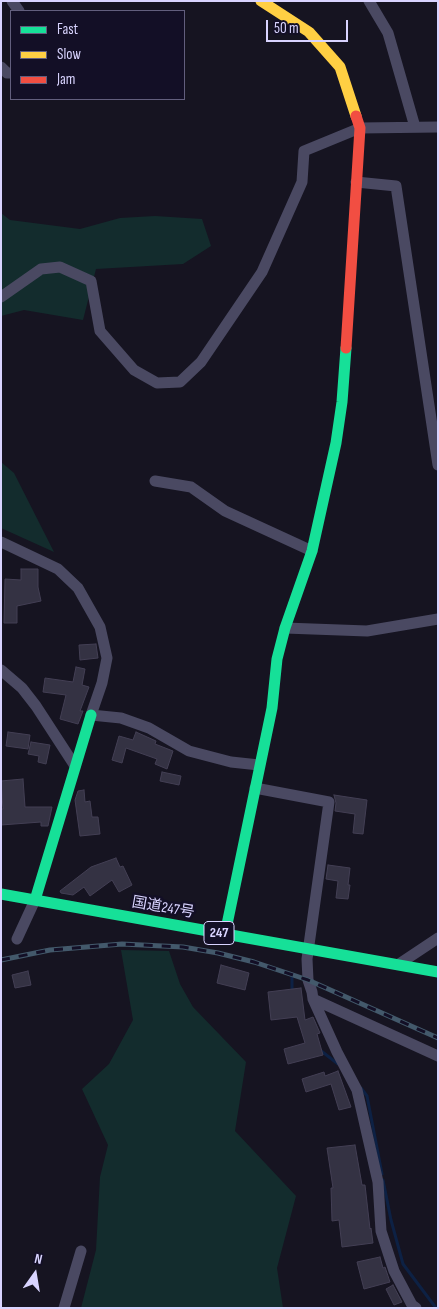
<!DOCTYPE html>
<meta charset="utf-8">
<style>
body{margin:0}
#map{position:relative;width:439px;height:1309px;overflow:hidden;background:#161421;font-family:"Sofia Sans Condensed",sans-serif}
canvas{display:block}
.frame{position:absolute;inset:0;border:2px solid #d9d4ff;pointer-events:none}
.legend{position:absolute;left:10px;top:10px;width:175px;height:90px;box-sizing:border-box;background:#130f26;border:1px solid #625e7d;margin:0;padding:6px 9px;list-style:none;font-size:15px;color:#d9d4ff}
.legend li{display:flex;align-items:center;gap:10px;height:25px}
.legend b{width:25px;border:1px solid #625e7d}
.north{position:absolute;left:10px;top:1249px;width:50px;height:50px;-webkit-text-stroke:4px #130f26;paint-order:stroke;rotate:13deg;font-size:14px;font-weight:700;line-height:20px;text-align:center;color:#d9d4ff}
.north::after{content:'';display:block;margin:auto;width:18px;height:22px;background:#d9d4ff;clip-path:polygon(50% 0,100% 100%,50% 72%,0 100%)}
.scale{position:absolute;left:266px;top:20px;width:82px;height:22px;box-sizing:border-box;border:2px solid #d9d4ff;border-top:0;padding-left:6px;font-size:15px;line-height:18px;white-space:nowrap;color:#d9d4ff;-webkit-text-stroke:4px #130f26;paint-order:stroke}
</style>
<div id="map">
<canvas width="439" height="1309"></canvas>
<div class="frame"></div>
<ul class="legend">
<li><b style="height:6px;background:#16e098"></b>Fast</li>
<li><b style="height:6px;background:#ffcf43"></b>Slow</li>
<li><b style="height:6px;background:#f24e42"></b>Jam</li>
</ul>
<div class="north">N</div>
<div class="scale">50 m</div>
</div>
<script>
const context = document.querySelector('canvas').getContext('2d');
context.lineJoin = 'round';
function fill(path, color) { context.fillStyle = color; context.fill(path, 'evenodd'); }
const toPath = rows => new Path2D(rows.map(r => 'M' + r).join(''));
function trace(path, color, width, dash) { context.strokeStyle = color; context.lineWidth = width; context.lineCap = dash ? 'butt' : 'round'; context.setLineDash(dash || []); context.stroke(path); }
function write(font, color, halo, rows, align = 'center') {
  context.font = font + ' "Sofia Sans Condensed","Noto Sans JP",sans-serif'; context.lineWidth = 5; context.setLineDash([]); context.textBaseline = 'middle'; context.strokeStyle = halo; context.fillStyle = color; for (const [text, x, y, turn = 0] of rows) {
    context.save(); context.translate(x, y); context.rotate((+turn || 0) * Math.PI / 180); context.textAlign = isNaN(turn) ? turn : align; if (halo) context.strokeText(text, 0, 0); context.fillText(text, 0, 0); context.restore();
  }
}
fill(toPath([
 [1,213,10,220,80,229,120,218,155,216,202,219,211,246,183,264,96,269,83,320,24,310,1,316],
 [1,462,14,473,54,552,1,528],
 [121,950,169,951,180,984,193,1007,246,1062,235,1131,296,1196,277,1268,283,1308,81,1308,96,1250,100,1177,108,1145,82,1089,109,1064,133,1020]
]), '#132c2d');
trace(toPath([
 [292,977,292,992],
 [320,1050,338,1064],
 [361,1088,367,1096,382,1174],
 [383,1180,391,1220,403,1264,436,1308]
]), '#0d2144', 3);
const building = toPath([
 [21,569,38,569,38,587,41,601,17,606,17,623,4,623,5,579,21,580,21,569],
 [96,644,98,658,80,660,79,645,96,644],
 [76,667,85,669,82,685,89,687,80,711,83,711,78,724,60,719,66,695,43,692,45,678,73,682,76,667],
 [8,732,30,735,28,749,6,746,8,732],
 [136,732,156,741,155,744,173,751,167,769,155,764,157,759,126,748,122,763,112,760,119,736,133,740,136,732],
 [31,742,50,745,46,764,38,762,39,756,28,754,31,742],
 [162,772,181,776,179,785,160,781,162,772],
 [23,779,25,807,52,807,48,826,41,826,41,822,1,825,1,809,3,809,1,781,23,779],
 [84,790,85,802,90,801,92,817,98,817,100,834,80,836,75,800,78,791,84,790],
 [334,795,367,800,363,834,353,833,355,814,335,811,336,803,334,795],
 [116,858,120,867,123,866,132,885,119,892,112,880,90,896,84,887,73,895,61,893,60,891,91,867,116,858],
 [328,865,350,868,348,885,350,885,348,899,336,898,338,881,326,879,328,865],
 [221,965,249,973,245,990,217,983,221,965],
 [28,971,31,985,15,988,12,975,28,971],
 [301,988,305,1020,313,1017,320,1033,317,1034,323,1055,288,1064,284,1049,305,1043,297,1017,271,1020,268,992,301,988],
 [338,1071,351,1107,339,1110,331,1084,306,1092,302,1079,324,1072,325,1076,338,1071],
 [355,1145,362,1185,365,1185,370,1229,371,1228,373,1243,342,1247,339,1220,332,1221,331,1188,333,1188,327,1148,355,1145],
 [380,1257,383,1268,385,1267,390,1282,364,1289,357,1262,380,1257],
 [393,1285,402,1302,394,1305,386,1289,393,1285]
]);
fill(building, '#343243');
trace(building, '#433f54', 1);
trace(toPath([
 [12,1,19,11],
 [369,1,388,33,415,127],
 [1,67,7,73,11,73],
 [356,182,396,186,438,465],
 [1,297,41,269,60,267,91,281,100,331,134,370,157,383,180,382,201,362,262,272,302,182,304,151,360,128,438,127],
 [155,481,191,487,225,511,312,551],
 [1,542,58,569,78,588,100,627,107,658,102,683,91,715,121,718,149,728,189,751,231,762,259,765],
 [285,628,367,631,438,619],
 [1,670,22,688,36,706,75,766],
 [255,788,329,802,307,959,308,980,312,992,313,999,337,1052,357,1090,378,1182,381,1231,394,1271,412,1305,416,1308],
 [17,939,35,900],
 [399,964,438,938],
 [313,999,438,1056],
 [64,1308,81,1251]
]), '#4a4962', 11);
trace(toPath([
 [1,894,438,972],
 [35,900,91,715],
 [225,934,272,708,277,659,285,628,312,551,336,443,342,402,346,348]
]), '#16e098', 11);
trace(toPath([
 [261,1,309,32,340,67,356,116]
]), '#ffcf43', 11);
trace(toPath([
 [346,348,360,128,356,116]
]), '#f24e42', 11);
const rail = toPath([
 [1,960,50,950,122,944,183,947,218,953,254,962,308,980,438,1038]
]);
trace(rail, '#43596b', 5);
trace(rail, '#130f26', 3, [9]);
for (const [x, y, w] of [
 [219,933,30]
]) { const box = new Path2D(); box.roundRect(x - w / 2, y - 11.5, w, 23, 4); context.fillStyle = '#130f26'; context.fill(box); trace(box, '#d9d4ff', 1); }
write('bold 14px', '#d9d4ff', null, [
 ["247",219,933]
]);
write('15px', '#d9d4ff', '#130f26', [
 ["国道247号",163,908,10]
]);
</script>
